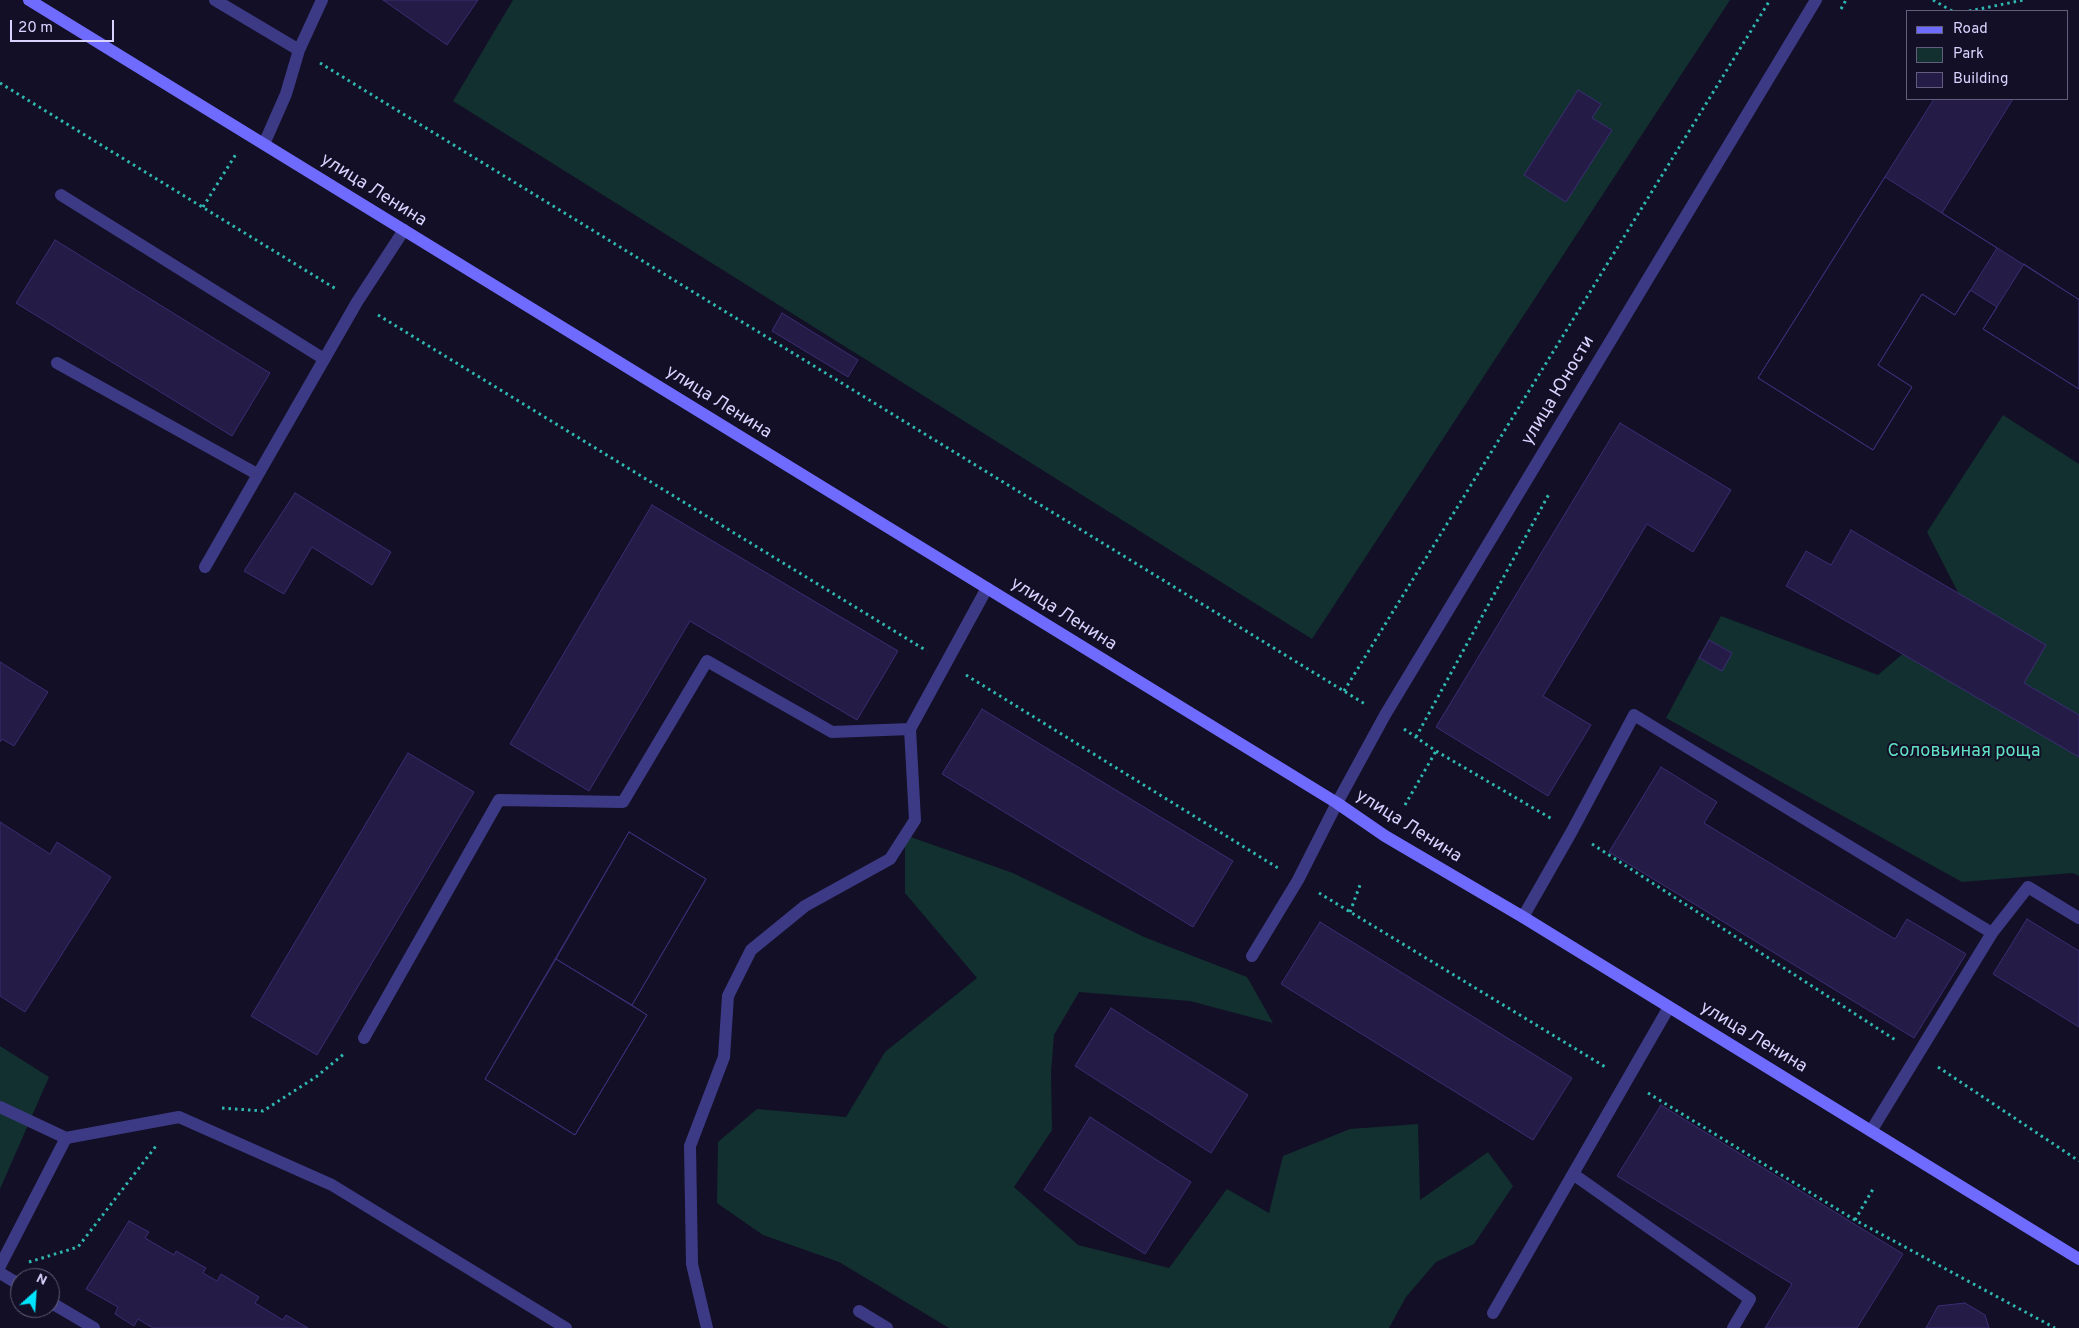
<!DOCTYPE html>
<meta charset="utf-8">
<style>
body{margin:0}
#map{position:relative;width:2079px;height:1328px;overflow:hidden;background:#130f26;font-family:Overpass,sans-serif}
canvas{display:block}
.legend{position:absolute;left:1906px;top:10px;width:162px;height:90px;box-sizing:border-box;background:#130f26;border:1px solid #625e7d;margin:0;padding:6px 9px;list-style:none;font-size:15px;color:#d9d4ff}
.legend li{display:flex;align-items:center;gap:10px;height:25px}
.legend b{width:25px;border:1px solid #625e7d}
.north{position:absolute;left:10px;top:1268px;width:50px;height:50px;box-sizing:border-box;background:#130f26;border:1px solid #625e7d;border-radius:50%;rotate:26deg;font-size:14px;font-weight:700;line-height:20px;text-align:center;color:#d9d4ff}
.north::after{content:'';display:block;margin:auto;width:18px;height:22px;background:#00e5ff;clip-path:polygon(50% 0,100% 100%,50% 72%,0 100%)}
.scale{position:absolute;left:10px;top:20px;width:104px;height:22px;box-sizing:border-box;border:2px solid #d9d4ff;border-top:0;padding-left:6px;font-size:15px;line-height:18px;white-space:nowrap;color:#d9d4ff;-webkit-text-stroke:4px #130f26;paint-order:stroke}
</style>
<div id="map">
<canvas width="2079" height="1328"></canvas>
<ul class="legend">
<li><b style="height:6px;background:#6f6bff"></b>Road</li>
<li><b style="height:14px;background:#12302f"></b>Park</li>
<li><b style="height:14px;background:#241b47"></b>Building</li>
</ul>
<div class="north">N</div>
<div class="scale">20 m</div>
</div>
<script>
const context = document.querySelector('canvas').getContext('2d');
context.lineJoin = 'round';
function fill(path, color) { context.fillStyle = color; context.fill(path, 'evenodd'); }
const toPath = rows => new Path2D(rows.map(r => 'M' + r).join(''));
function trace(path, color, width, dash) { context.strokeStyle = color; context.lineWidth = width; context.lineCap = dash ? 'butt' : 'round'; context.setLineDash(dash || []); context.stroke(path); }
function write(font, color, halo, rows, align = 'center') {
  context.font = font + ' Overpass,sans-serif'; context.lineWidth = 4; context.setLineDash([]); context.textBaseline = 'middle'; context.strokeStyle = halo; context.fillStyle = color; for (const [text, x, y, turn = 0] of rows) {
    context.save(); context.translate(x, y); context.rotate((+turn || 0) * Math.PI / 180); context.textAlign = isNaN(turn) ? turn : align; if (halo) context.strokeText(text, 0, 0); context.fillText(text, 0, 0); context.restore();
  }
}
fill(toPath([
 [513,0,1730,0,1312,639,453,101],
 [2003,415,2079,464,2079,876,2073,873,1962,882,1666,718,1721,616,1878,675,1963,602,1927,532],
 [905,835,1013,873,1144,937,1247,977,1273,1023,1190,1001,1079,992,1054,1035,1051,1072,1052,1130,1014,1187,1078,1245,1169,1268,1227,1189,1269,1213,1283,1156,1350,1129,1418,1124,1420,1200,1488,1152,1513,1186,1474,1244,1436,1262,1406,1297,1389,1328,949,1328,839,1262,763,1235,717,1203,718,1142,757,1109,846,1117,885,1052,977,978,905,893],
 [0,1046,49,1077,0,1189]
]), '#12302f');
const building = toPath([
 [383,0,478,0,447,45,383,0],
 [1578,90,1601,104,1592,118,1612,130,1566,202,1524,175,1578,90],
 [1934,99,2013,99,1942,213,2078,299,2079,298,2079,389,1983,329,1997,307,1970,290,1955,315,1922,294,1878,365,1912,387,1873,450,1758,378,1934,99],
 [1885,177,1997,248,1955,315,1922,294,1878,365,1912,387,1873,450,1758,378,1885,177],
 [55,240,270,373,232,436,16,303,55,240],
 [2024,264,2078,299,2079,298,2079,389,1983,329,2024,264],
 [782,313,858,360,848,377,772,331,782,313],
 [1620,423,1731,490,1693,552,1647,524,1543,696,1591,725,1548,796,1436,727,1620,423],
 [295,493,391,552,372,585,312,547,284,594,244,571,295,493],
 [652,505,898,651,857,720,690,621,589,791,510,744,652,505],
 [1851,530,2046,645,2024,683,2079,715,2079,757,1786,586,1806,551,1831,565,1851,530],
 [1709,640,1732,653,1722,671,1699,658,1709,640],
 [0,662,48,692,14,746,2,739,0,742,0,662],
 [982,709,1233,861,1193,927,942,774,982,709],
 [408,753,474,792,317,1055,251,1016,408,753],
 [1661,767,1717,802,1704,823,1895,939,1907,919,1966,954,1914,1038,1609,852,1661,767],
 [0,822,50,854,57,842,111,877,25,1012,0,996,0,822],
 [629,832,706,879,632,1005,647,1015,575,1135,485,1079,629,832],
 [629,832,706,879,632,1005,556,959,629,832],
 [2027,919,2079,951,2079,1027,1993,974,2027,919],
 [1320,922,1572,1078,1533,1140,1281,984,1320,922],
 [556,959,647,1015,575,1135,485,1079,556,959],
 [1111,1008,1248,1095,1211,1153,1075,1066,1111,1008],
 [1661,1105,1903,1254,1857,1328,1765,1328,1792,1284,1617,1176,1661,1105],
 [1090,1117,1191,1182,1145,1254,1044,1190,1090,1117],
 [129,1221,149,1232,145,1238,174,1255,176,1251,206,1268,203,1273,217,1281,221,1274,259,1297,255,1303,283,1320,286,1315,308,1328,153,1328,138,1319,134,1326,115,1314,118,1307,86,1289,129,1221],
 [1965,1303,1985,1315,1989,1328,1926,1328,1938,1306,1965,1303]
]);
fill(building, '#241b47');
trace(building, '#3b2d73', 1);
trace(toPath([
 [1933,0,1952,11],
 [1841,9,1846,0],
 [1969,11,2024,0],
 [320,63,1365,704],
 [0,83,336,289],
 [203,207,236,154],
 [378,315,927,651],
 [966,675,1278,868],
 [1344,691,1770,0],
 [1404,729,1436,751,1552,819],
 [1416,737,1549,494],
 [1405,805,1436,751],
 [1592,844,1897,1041],
 [1319,893,1607,1068],
 [1350,912,1360,885],
 [1938,1067,2079,1161],
 [1648,1093,1855,1220,2055,1328],
 [222,1108,263,1111,316,1077,345,1053],
 [1855,1220,1873,1189],
 [29,1262,78,1247,156,1146]
]), '#2fb8b0', 3, [2.5, 4]);
trace(toPath([
 [215,0,299,50,286,94,264,144],
 [299,50,322,0],
 [61,195,324,359],
 [57,363,257,474],
 [205,567,357,302,404,230],
 [1523,917,1572,831,1634,715,1992,933],
 [1252,956,1298,880,1337,803],
 [364,1038,499,800,623,802,707,661,832,732,910,729],
 [0,1107,66,1138,179,1117,332,1185,566,1328],
 [1871,1131,1992,933,2028,887,2079,918],
 [1573,1174,1750,1299,1733,1328],
 [0,1266,66,1138],
 [0,1273,20,1285],
 [50,1302,94,1328],
 [859,1311,887,1328],
 [1493,1313,1669,1007],
 [707,1328,692,1264,690,1146,724,1057,728,996,751,950,805,906,890,859,915,820,910,729,987,588]
]), '#3d3a85', 12);
trace(toPath([
 [1337,803,1385,715,1816,0]
]), '#3d3a85', 12);
trace(toPath([
 [29,0,1337,803,1385,836,1523,917,2079,1259]
]), '#6f6bff', 12);
write('18px', '#d9d4ff', '#130f26', [
 ["улица Ленина",373,191,32],
 ["улица Юности",1559,391,-59],
 ["улица Ленина",718,403,32],
 ["улица Ленина",1063,615,32],
 ["улица Ленина",1408,827,32],
 ["улица Ленина",1753,1038,31]
]);
write('18px', '#5fe0c0', '#130f26', [
 ["Соловьиная роща",1964,752]
]);
</script>
